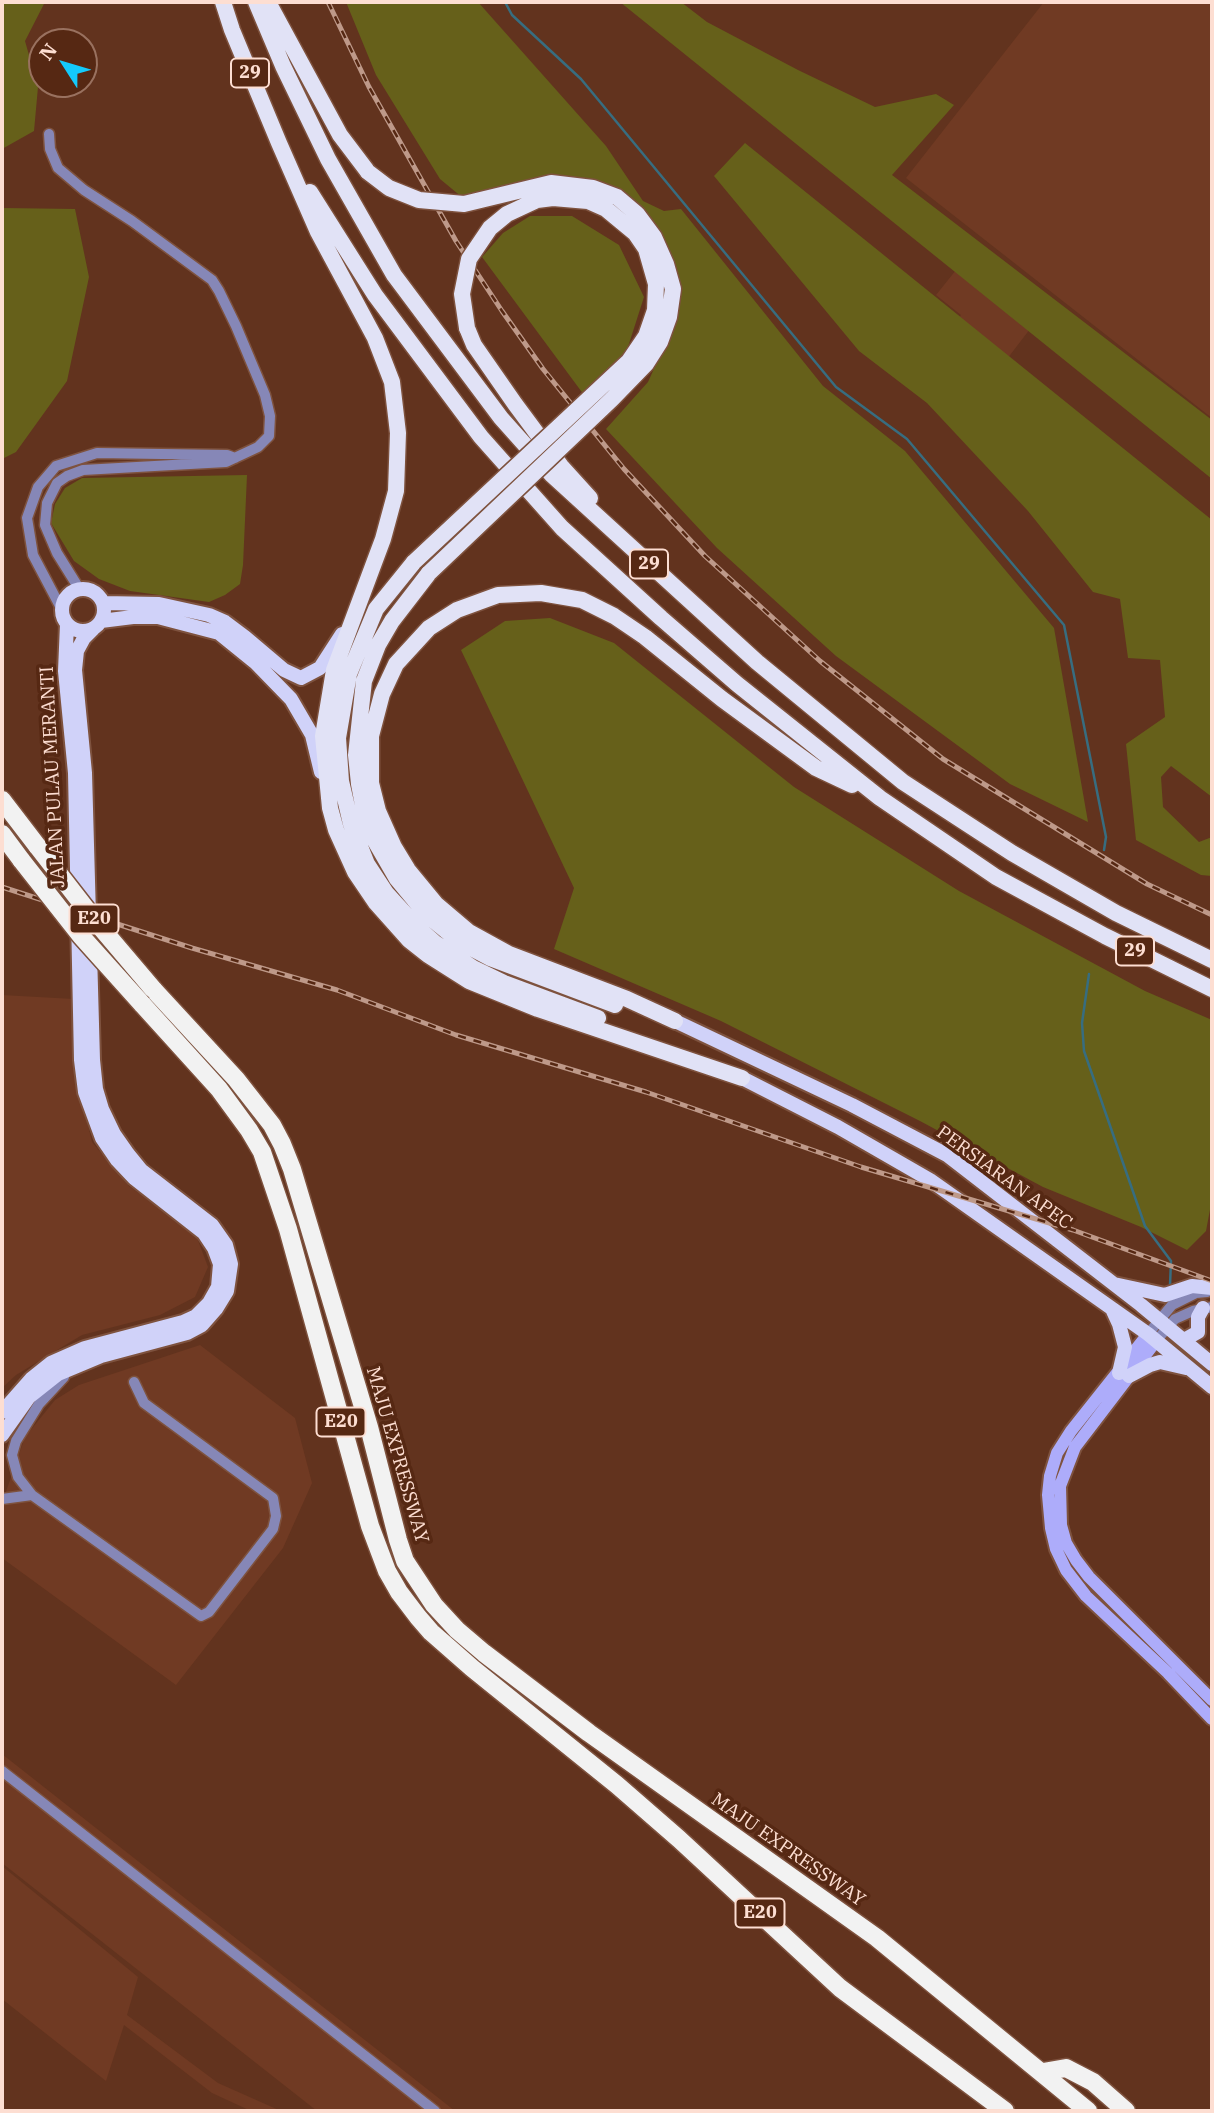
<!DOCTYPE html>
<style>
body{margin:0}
#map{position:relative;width:1214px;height:2113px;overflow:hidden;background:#62331e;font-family:"IBM Plex Serif",serif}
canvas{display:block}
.frame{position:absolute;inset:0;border:4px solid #fdded2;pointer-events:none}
.north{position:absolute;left:28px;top:28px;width:70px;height:70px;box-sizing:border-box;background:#562813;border:2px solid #99715f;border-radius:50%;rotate:307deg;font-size:19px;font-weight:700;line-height:28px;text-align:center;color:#fdded2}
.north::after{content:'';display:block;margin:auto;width:24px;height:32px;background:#14cafb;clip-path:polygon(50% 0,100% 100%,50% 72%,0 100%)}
</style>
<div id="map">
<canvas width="1214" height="2113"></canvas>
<div class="frame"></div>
<div class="north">N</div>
</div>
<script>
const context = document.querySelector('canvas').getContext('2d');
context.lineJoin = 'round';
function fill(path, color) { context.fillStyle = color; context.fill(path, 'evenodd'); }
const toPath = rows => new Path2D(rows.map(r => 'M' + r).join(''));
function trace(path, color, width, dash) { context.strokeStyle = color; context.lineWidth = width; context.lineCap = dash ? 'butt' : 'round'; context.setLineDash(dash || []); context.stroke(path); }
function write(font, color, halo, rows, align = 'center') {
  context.font = font + ' "IBM Plex Serif",serif'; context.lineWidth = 7; context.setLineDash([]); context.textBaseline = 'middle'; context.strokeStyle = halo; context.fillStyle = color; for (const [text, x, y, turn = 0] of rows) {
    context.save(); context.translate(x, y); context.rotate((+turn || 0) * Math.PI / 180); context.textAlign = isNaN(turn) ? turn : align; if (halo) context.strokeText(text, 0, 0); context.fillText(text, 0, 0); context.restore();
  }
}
fill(toPath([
 [1044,2,1212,2,1212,418,906,178],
 [956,270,1030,329,1004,363,955,324,961,315,936,295],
 [2,995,74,999,78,1083,92,1142,129,1186,196,1235,208,1267,195,1297,160,1315,82,1335,16,1375,2,1388],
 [200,1345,295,1418,312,1483,283,1548,176,1685,2,1558,2,1503,25,1437,55,1400,79,1385],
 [2,1754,455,2111,317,2111,2,1863],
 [2,1866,138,1977,127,2015,218,2083,281,2111,251,2111,212,2093,124,2025,106,2081,2,1999]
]), '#703a23');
fill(toPath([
 [2,2,45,2,25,41,38,87,34,131,2,149],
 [346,2,478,2,606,146,643,201,664,211,681,209,823,386,905,451,1054,628,1088,822,1010,784,836,656,717,548,606,429,648,382,671,331,680,282,660,234,598,185,463,198,440,179,376,75],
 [620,2,681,2,707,22,798,70,875,107,936,94,954,105,892,175,1212,420,1212,479],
 [745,143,1212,520,1212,797,1171,766,1161,777,1163,807,1199,842,1212,837,1212,876,1201,875,1136,840,1126,744,1165,717,1160,660,1128,658,1120,599,1093,592,1028,511,927,403,859,351,714,176],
 [2,208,75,209,89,277,67,381,16,452,2,459],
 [530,216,572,216,619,245,644,297,627,350,584,395,482,257,503,233],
 [247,475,243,565,240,584,225,595,209,602,130,591,99,579,74,561,51,523,55,504,65,488,82,478],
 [550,618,614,643,794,787,959,891,1145,991,1212,1020,1212,1199,1206,1231,1187,1250,1141,1227,1043,1187,920,1121,721,1021,554,949,574,888,461,650,505,621]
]), '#66601a');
trace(toPath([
 [505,2,512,15,581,79,836,387,907,439,1064,625,1106,837,1104,850],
 [1089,974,1082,1023,1084,1051,1145,1226,1171,1261,1170,1285]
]), '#376d80', 2.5);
const minor = toPath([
 [49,134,50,149,58,168,84,190,132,221,212,280,219,291,236,326,265,395,270,416,269,436,258,447,226,462,83,470,67,476,57,483,47,503,45,525,57,553,80,590],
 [62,610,33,555,27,518,38,487,56,466,97,453,227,455,235,458],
 [1148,1334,1172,1305,1196,1293,1207,1292],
 [1156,1341,1175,1319,1193,1311,1212,1307],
 [64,1377,39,1404,16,1441,12,1455,18,1477,32,1495,201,1616,209,1612,273,1529,276,1516,273,1498,144,1403,134,1382],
 [2,1499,32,1495],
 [2,1771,435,2111]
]);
const secondary = toPath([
 [1148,1334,1071,1431,1057,1453,1050,1476,1048,1495,1051,1528,1056,1549,1066,1570,1086,1596,1168,1673,1212,1719],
 [1156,1341,1075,1447,1060,1486,1061,1525,1066,1543,1076,1560,1089,1577,1212,1700]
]);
const primary = toPath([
 '62 610a21 21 0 1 1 42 0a21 21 0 1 1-42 0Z',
 [103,603,159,604,209,615,225,622,245,637,284,670,301,678,320,668,342,634],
 [101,621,133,617,158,617,219,633,256,663,291,699,312,735,321,772],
 [675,1021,852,1105,947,1155,1141,1305,1212,1364],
 [742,1078,838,1127,930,1180,1148,1334,1212,1387],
 [1114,1284,1165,1295,1192,1286,1212,1288],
 [1113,1311,1119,1324,1125,1347,1119,1373],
 [1184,1340,1198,1332,1198,1317,1203,1308],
 [1129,1376,1150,1365,1160,1362,1186,1368],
 [2,1412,31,1379,51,1363,85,1348,183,1322,196,1316,209,1303,218,1287,220,1264,214,1248,204,1233,134,1178,117,1160,102,1138,85,1092,81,1060,75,773,65,671,67,624],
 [2,1435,29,1397,58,1374,101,1356,187,1333,202,1325,216,1309,227,1291,231,1264,226,1245,212,1225,141,1170,128,1154,114,1134,102,1109,96,1089,93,1060,85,773,75,670,77,651,84,638,93,629]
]);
const trunk = toPath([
 [223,2,232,30,279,143,318,232,375,338,392,382,398,433,396,491,383,539,334,670,323,736,330,808,336,830,355,872,376,903,409,940,428,955,469,981,538,1009,742,1078],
 [256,2,283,66,328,159,394,275,501,418,551,474,757,662,903,782,1012,853,1116,913,1212,960],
 [268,2,340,135,368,172],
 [310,192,375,295,481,437,562,528,661,618,737,684,880,798,996,877,1105,936,1212,989],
 [467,328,474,345,515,404,561,466,590,498],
 [414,562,376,609,349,674,338,738,341,781,351,824,367,864,386,893,417,927,435,943,473,968,504,983,598,1018],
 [429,573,392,621,378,645,364,681,356,755,359,784,365,816,375,841,397,879,426,914,460,942,490,958,615,1005],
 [675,1021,627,999,509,954,469,932,436,904,408,870,394,847,378,811,371,783,371,736,382,694,396,664,429,628,457,610,498,595,541,593,582,600,614,616,645,637,722,699,816,768,852,785]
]);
const motorway = toPath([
 [2,800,38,847],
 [2,834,22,861],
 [153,989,236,1079,272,1125,282,1144,292,1169,369,1427,398,1540,405,1561,434,1605,457,1630,484,1653,589,1733,877,1938,1088,2111],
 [142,1004,219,1089,249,1130,262,1152,288,1229,370,1526,387,1571,399,1592,418,1617,431,1632,472,1668,617,1785,679,1839,840,1988,1005,2111],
 [1043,2072,1066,2068,1093,2082,1126,2111]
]);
trace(minor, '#7e523e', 13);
trace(secondary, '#7e523e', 16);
trace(primary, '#7e523e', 18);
trace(trunk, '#7e523e', 19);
trace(motorway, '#7e523e', 21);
trace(minor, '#8687b7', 10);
trace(secondary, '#adacfa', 12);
trace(primary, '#d0d2f9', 14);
trace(trunk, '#e1e2f6', 16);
trace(motorway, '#f2f2f2', 18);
const rail = toPath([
 [328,2,369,87,456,241,502,311,543,369,624,469,705,556,820,661,943,759,1147,884,1212,915],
 [2,887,192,948,337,990,456,1035,646,1092,861,1167,1073,1230,1212,1281]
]);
trace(rail, '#be9989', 5);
trace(rail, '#562813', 2.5, [8]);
const trunkBridge = toPath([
 [368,172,389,188,419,200,464,204,551,183,593,188,617,197,637,214,654,237,666,264,673,289,669,317,660,342,646,364,612,399,429,573],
 [414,562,629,361,646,336,655,310,656,284,646,249,635,233,606,209,588,201,553,198,537,200,507,214,490,228,469,259,462,294,467,328]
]);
const motorwayBridge = toPath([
 [38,847,97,923,153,989],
 [22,861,81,936,142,1004]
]);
trace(trunkBridge, '#7e523e', 19, []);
trace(motorwayBridge, '#7e523e', 21, []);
trace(trunkBridge, '#e1e2f6', 16);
trace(motorwayBridge, '#f2f2f2', 18);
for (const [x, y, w] of [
 [250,73,38],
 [649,564,38],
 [94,919,49],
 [1135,951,38],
 [341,1422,49],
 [760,1913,49]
]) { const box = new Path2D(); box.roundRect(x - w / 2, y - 14.5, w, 29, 5); context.fillStyle = '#562813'; context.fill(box); trace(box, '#fdded2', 2); }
write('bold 18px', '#fdded2', null, [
 ["29",250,73],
 ["29",649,564],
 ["E20",94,919],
 ["29",1135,951],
 ["E20",341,1422],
 ["E20",760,1913]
]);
write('19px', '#fdded2', '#562813', [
 ["JALAN PULAU MERANTI",53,777,-93],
 ["PERSIARAN APEC",1004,1178,36],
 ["MAJU EXPRESSWAY",397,1455,74],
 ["MAJU EXPRESSWAY",788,1850,35]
]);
</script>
